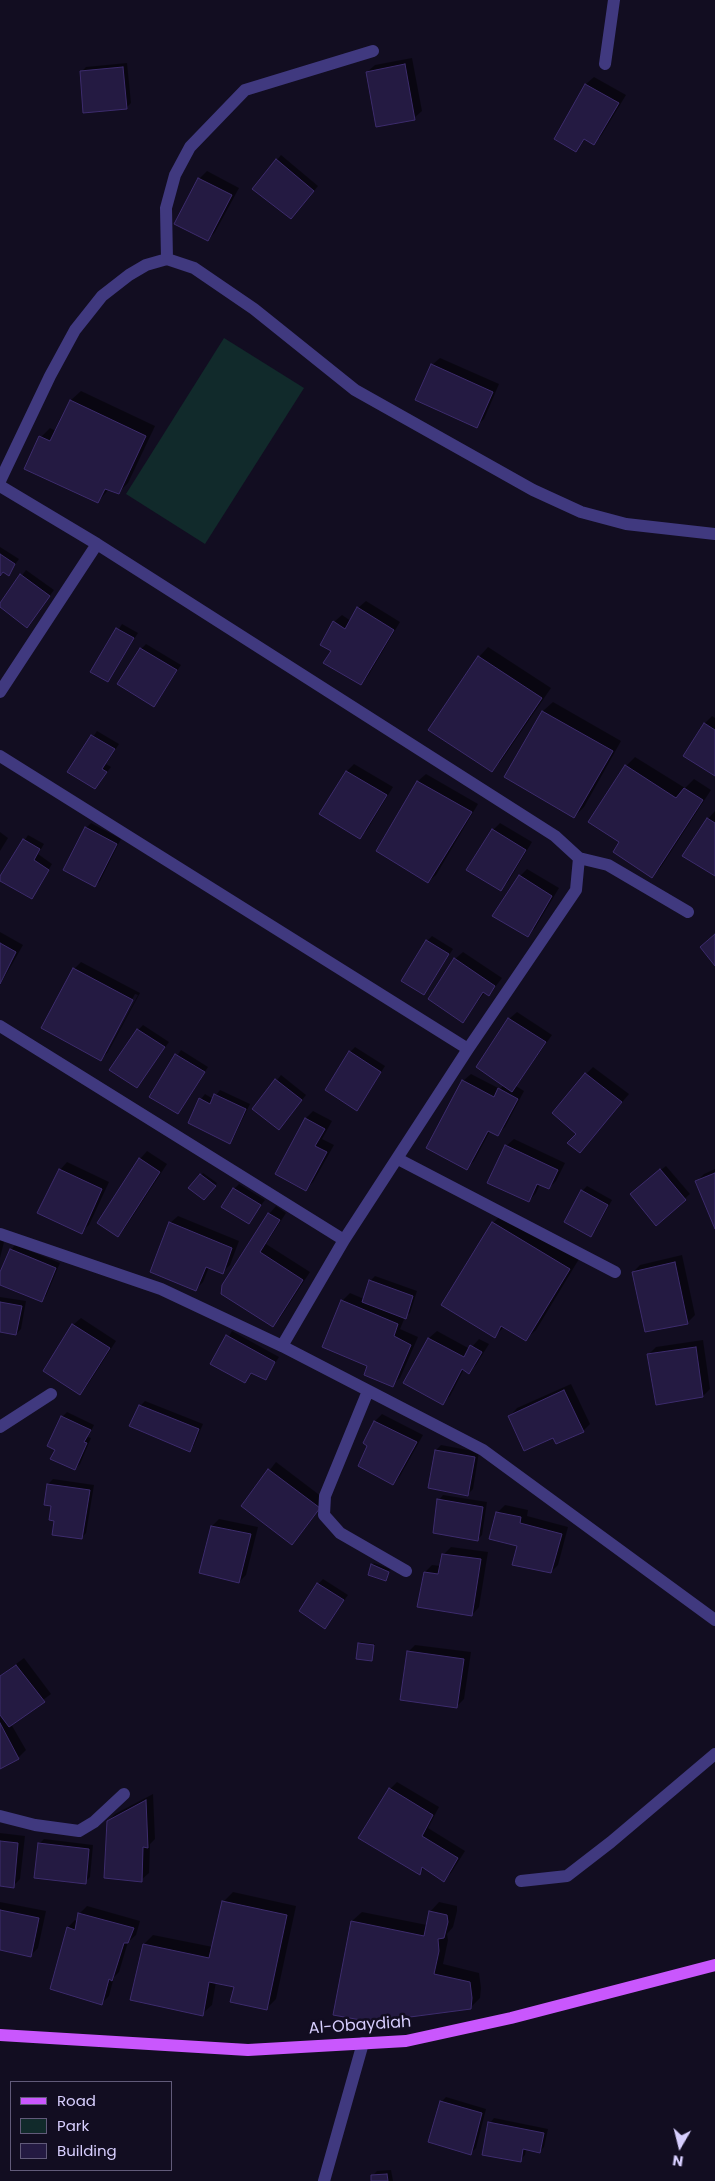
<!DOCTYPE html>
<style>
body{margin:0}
#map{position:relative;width:715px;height:2181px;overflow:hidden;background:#120d21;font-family:Poppins,sans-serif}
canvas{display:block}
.legend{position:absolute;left:10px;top:2081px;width:162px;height:90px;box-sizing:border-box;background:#120d21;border:1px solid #615a79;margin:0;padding:6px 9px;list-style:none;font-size:15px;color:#d7cefe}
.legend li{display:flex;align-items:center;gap:10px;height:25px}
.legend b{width:25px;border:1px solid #615a79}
.north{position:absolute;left:655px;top:2121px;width:50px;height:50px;-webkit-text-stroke:4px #120d21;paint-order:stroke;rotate:188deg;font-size:14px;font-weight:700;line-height:20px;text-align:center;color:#d7cefe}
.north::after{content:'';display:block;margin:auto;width:18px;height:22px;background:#d7cefe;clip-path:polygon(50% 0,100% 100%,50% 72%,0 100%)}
</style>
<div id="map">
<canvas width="715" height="2181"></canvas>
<ul class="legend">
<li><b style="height:6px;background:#c957fd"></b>Road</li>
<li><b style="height:14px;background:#112a2b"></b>Park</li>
<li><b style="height:14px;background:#241a42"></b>Building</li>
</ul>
<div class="north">N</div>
</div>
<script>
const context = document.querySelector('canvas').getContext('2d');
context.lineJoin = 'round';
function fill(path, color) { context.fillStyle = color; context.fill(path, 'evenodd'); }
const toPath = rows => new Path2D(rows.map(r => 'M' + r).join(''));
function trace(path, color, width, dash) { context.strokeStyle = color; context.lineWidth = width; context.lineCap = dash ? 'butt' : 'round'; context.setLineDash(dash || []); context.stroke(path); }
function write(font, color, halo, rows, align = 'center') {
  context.font = font + ' Poppins,sans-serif'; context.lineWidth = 5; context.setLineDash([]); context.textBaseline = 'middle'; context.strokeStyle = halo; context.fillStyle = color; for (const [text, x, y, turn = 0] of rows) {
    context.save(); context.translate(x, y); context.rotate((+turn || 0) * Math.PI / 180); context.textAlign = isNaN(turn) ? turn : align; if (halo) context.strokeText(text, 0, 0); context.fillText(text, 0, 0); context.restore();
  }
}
fill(toPath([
 [224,338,304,388,205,544,126,494]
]), '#112a2b');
fill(toPath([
 [412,58,422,111,414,118,367,72,375,65],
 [127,63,131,103,126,108,81,72,86,67],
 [594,77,626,95,601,136,594,143,586,138,576,150,555,139,586,84],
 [281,155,318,186,296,213,254,188],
 [207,171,239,188,215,232,208,240,199,179],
 [440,358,499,384,484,419,476,426,432,365],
 [81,391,155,426,128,483,119,492,109,489,98,502,41,437,50,428,56,431,71,400],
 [0,547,19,559,8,574,4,571,0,577],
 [26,570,54,590,31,621,0,606],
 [366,601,400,622,368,676,361,684,332,651,334,622,342,615,351,621,358,608],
 [122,624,138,633,107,681,92,672],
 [146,644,181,665,154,706,141,649],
 [488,647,551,688,501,761,492,770,479,657],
 [553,702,621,741,584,807,574,817,506,776,543,711],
 [712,716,715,718,715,775,685,756,705,723],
 [97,731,119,744,106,764,111,767,95,787,69,772],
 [635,757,685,788,694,779,711,790,661,867,652,877,620,841,626,766],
 [354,764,393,787,367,830,360,837,321,814,347,771],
 [426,774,478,804,436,875,428,882,377,850,418,781],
 [715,811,715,875,708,819],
 [91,823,121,839,100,881,95,886,86,828],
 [500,823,532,842,508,882,501,889,493,830],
 [0,832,8,838,0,851],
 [28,835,44,844,38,854,52,864,32,897,0,880],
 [527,869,559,888,535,928,527,935,520,876],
 [0,932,23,945,0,985],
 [432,936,453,949,424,993,427,941],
 [463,952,502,978,489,995,485,992,463,1021,455,959],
 [81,962,140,993,108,1052,101,1059,74,969],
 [135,994,138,995,107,1052,104,1052],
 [517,1012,552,1035,516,1086,524,1091,505,1127,497,1135,490,1131,474,1161,467,1168,463,1081,471,1074,500,1089,504,1085,509,1019],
 [143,1025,169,1042,137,1086,138,1030],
 [355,1047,385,1066,357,1109,350,1052],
 [181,1050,208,1067,178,1113,150,1097],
 [593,1067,629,1094,580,1152,578,1134,586,1074],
 [281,1075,306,1095,279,1128,254,1109],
 [220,1090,250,1104,234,1137,229,1142,201,1099,205,1094,213,1099],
 [313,1111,332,1121,322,1139,334,1145,313,1182,306,1189,306,1118],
 [514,1139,565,1163,556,1181,549,1188,540,1184,536,1193,529,1201,506,1146],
 [147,1151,167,1164,125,1228,118,1235,140,1159],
 [67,1162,109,1182,89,1225,81,1232,60,1170],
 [666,1166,690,1194,656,1224,636,1189],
 [715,1169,715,1226,697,1181,704,1174],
 [203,1173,217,1183,206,1197,190,1188],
 [239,1184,265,1200,248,1222,234,1189],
 [587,1186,612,1200,595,1231,590,1235,566,1222,582,1191],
 [276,1206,286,1213,266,1244,310,1272,280,1318,273,1326,224,1286,269,1214],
 [503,1213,579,1259,536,1330,526,1339,505,1326,495,1336,443,1304,493,1223],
 [178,1216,239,1241,230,1265,222,1273,209,1267,203,1282,196,1289,170,1223],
 [0,1237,5,1238,0,1258],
 [15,1245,60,1263,46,1296,41,1301,0,1284,0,1275,11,1250],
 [682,1255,695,1315,688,1322,633,1272,640,1265],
 [375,1276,417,1291,410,1313,405,1317,400,1329,418,1337,400,1378,392,1385,369,1365,342,1301,350,1293,364,1299,370,1281],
 [0,1297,26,1301,21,1329,16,1334,0,1331],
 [81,1318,116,1341,87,1386,80,1393,73,1325],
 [232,1331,279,1357,266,1378,253,1372,245,1382,212,1364],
 [437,1331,470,1349,479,1339,489,1344,476,1365,469,1372,464,1369,450,1396,442,1403,404,1383,429,1338],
 [703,1340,710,1389,703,1396,648,1355,656,1347],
 [571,1384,590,1424,583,1431,553,1436,510,1416,517,1408],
 [145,1401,203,1424,194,1445,189,1450,140,1406],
 [67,1412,94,1425,88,1437,91,1438,80,1464,75,1469,56,1449,62,1417],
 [382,1414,423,1435,400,1476,393,1484,364,1442,375,1421],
 [441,1445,479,1452,473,1489,468,1494,436,1450],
 [276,1462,326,1500,292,1544,242,1506],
 [53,1479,94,1485,86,1533,81,1538,55,1520,48,1484],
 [443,1495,487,1502,482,1535,477,1540,439,1500],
 [505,1505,528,1510,527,1516,568,1527,558,1565,551,1572,518,1546,497,1513],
 [219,1519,258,1527,246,1575,239,1582,212,1526],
 [451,1547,488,1552,479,1607,472,1615,425,1572,432,1565,441,1566,444,1554],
 [374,1563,390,1569,386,1579,372,1565],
 [323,1579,348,1595,325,1627,318,1584],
 [361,1642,375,1644,371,1659,359,1644],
 [415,1645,471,1652,464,1699,457,1706,408,1652],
 [24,1658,51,1694,11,1724,26,1750,18,1758,0,1767,0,1676],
 [397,1782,439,1807,428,1828,465,1851,451,1873,444,1880,425,1868,419,1873,390,1789],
 [153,1794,155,1839,150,1844,149,1873,141,1880,108,1821,115,1814],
 [0,1833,25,1836,20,1879,13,1886,0,1885],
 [44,1839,93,1845,90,1877,85,1882,39,1844],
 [233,1892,296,1906,276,1999,266,2009,235,1986,216,1982,212,2005,202,2014,144,1944,153,1935,213,1947,223,1902],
 [0,1902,46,1911,38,1948,31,1955,0,1949],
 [439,1902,457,1906,457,1911,453,1927,447,1934,448,1940,443,1964,479,1973,481,1988,480,1998,470,2008,352,1921,362,1912,427,1925,430,1912],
 [87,1906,140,1921,136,1935,128,1942,119,1972,114,1977,109,1996,102,2003,52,1988,68,1927,75,1920,78,1921,80,1913],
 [446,2097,486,2109,476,2148,471,2153,441,2102],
 [494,2118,548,2129,544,2147,539,2152,526,2149,525,2155,520,2160,490,2123],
 [391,2170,393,2181,373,2181,372,2176,377,2171]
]), '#0007');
const building = toPath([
 [405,64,415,120,376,127,366,72,405,64],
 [123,67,127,109,83,113,80,71,123,67],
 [585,84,619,103,594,145,584,139,576,152,554,139,585,84],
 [276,159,314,191,291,219,252,189,276,159],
 [198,178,232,195,208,241,174,224,198,178],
 [431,364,493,392,477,428,415,400,431,364],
 [70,400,146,436,119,494,105,489,98,503,24,469,39,436,50,441,70,400],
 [0,554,15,564,9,576,3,572,0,576,0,554],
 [20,574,50,596,27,628,0,607,0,603,20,574],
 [357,607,394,630,361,685,323,663,331,651,320,645,333,621,345,629,357,607],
 [116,628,134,638,108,682,90,672,116,628],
 [140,648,177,670,154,707,117,684,140,648],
 [478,656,542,698,492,772,428,730,478,656],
 [542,711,613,751,574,818,504,777,542,711],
 [704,723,715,730,715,776,683,756,704,723],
 [91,735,115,749,102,769,107,772,95,789,67,772,91,735],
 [625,765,676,798,684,788,703,800,652,878,613,852,619,842,588,822,625,765],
 [346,771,387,795,360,839,319,814,346,771],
 [417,781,472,812,428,883,376,851,417,781],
 [707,818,715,823,715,876,682,856,707,818],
 [85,827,117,844,95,887,63,870,85,827],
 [492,829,526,850,501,891,466,870,492,829],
 [23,839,40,849,34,860,49,870,32,899,0,881,0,876,23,839],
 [519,875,552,896,528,937,492,916,519,875],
 [715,934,715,966,700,947,715,934],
 [426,940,449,954,424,995,401,981,426,940],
 [0,943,16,952,0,984,0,943],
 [454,958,495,986,489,996,483,992,463,1023,428,999,454,958],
 [73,968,133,1000,101,1061,41,1028,73,968],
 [508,1018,546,1042,512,1092,476,1067,508,1018],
 [137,1029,165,1047,137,1088,109,1070,137,1029],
 [349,1051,381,1072,357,1111,325,1090,349,1051],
 [175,1054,205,1072,178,1114,149,1097,175,1054],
 [585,1073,622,1102,580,1153,567,1143,576,1134,552,1113,585,1073],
 [275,1079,302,1100,279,1130,252,1109,275,1079],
 [462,1080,494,1097,498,1088,518,1099,498,1136,488,1131,467,1170,426,1148,462,1080],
 [214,1094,246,1109,230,1144,188,1123,199,1098,210,1104,214,1094],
 [305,1118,325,1129,315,1146,327,1152,306,1191,275,1174,305,1118],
 [505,1145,558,1170,549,1189,537,1184,529,1202,487,1183,505,1145],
 [139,1158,160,1172,118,1237,97,1223,139,1158],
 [59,1169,102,1189,82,1234,37,1213,59,1169],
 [660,1169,686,1200,656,1226,630,1194,660,1169],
 [715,1173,715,1229,695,1181,715,1173],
 [200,1174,216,1186,204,1200,188,1188,200,1174],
 [233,1188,261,1205,249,1224,221,1207,233,1188],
 [581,1190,608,1205,591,1237,564,1222,581,1190],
 [268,1213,280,1220,260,1252,303,1280,273,1327,221,1294,222,1285,268,1213],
 [169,1222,232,1248,223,1274,206,1267,196,1291,150,1272,169,1222],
 [492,1222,570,1269,526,1341,501,1326,495,1338,441,1305,492,1222],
 [10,1249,56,1268,42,1302,0,1285,0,1272,10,1249],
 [675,1262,688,1324,645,1332,632,1272,675,1262],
 [369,1280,413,1296,406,1319,362,1302,369,1280],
 [341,1300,398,1324,394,1336,411,1345,393,1387,364,1375,367,1366,322,1347,341,1300],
 [0,1302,22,1306,16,1335,0,1332,0,1302],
 [72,1324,110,1348,80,1395,43,1371,72,1324],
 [226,1335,275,1362,266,1380,251,1373,245,1383,210,1364,226,1335],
 [428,1338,464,1357,470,1345,482,1352,469,1374,462,1369,443,1405,403,1383,428,1338],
 [696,1347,703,1397,656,1405,647,1354,696,1347],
 [564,1390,584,1432,556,1444,553,1438,524,1451,508,1416,564,1390],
 [139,1405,199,1429,190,1452,129,1426,139,1405],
 [61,1416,91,1430,84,1442,87,1443,75,1470,50,1459,55,1450,47,1446,61,1416],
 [374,1421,417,1442,393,1485,358,1466,367,1446,363,1443,374,1421],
 [435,1450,475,1457,468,1496,428,1488,435,1450],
 [268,1469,320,1508,292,1545,241,1506,268,1469],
 [47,1484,90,1490,82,1539,52,1535,54,1521,49,1520,51,1506,44,1505,47,1484],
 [437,1499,483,1507,478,1541,433,1533,437,1499],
 [496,1512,521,1517,520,1523,562,1534,551,1573,512,1565,517,1546,489,1539,496,1512],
 [211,1526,251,1534,239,1583,199,1573,211,1526],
 [442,1554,481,1559,472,1616,417,1607,424,1572,438,1574,442,1554],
 [371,1564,389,1572,386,1581,368,1575,371,1564],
 [317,1583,344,1600,325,1629,299,1611,317,1583],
 [358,1643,374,1645,372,1661,356,1659,358,1643],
 [407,1651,464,1659,457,1708,400,1700,407,1651],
 [16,1665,45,1702,9,1727,0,1715,0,1676,16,1665],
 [0,1723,19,1759,0,1769,0,1723],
 [389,1788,433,1815,422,1836,458,1858,444,1882,422,1867,420,1875,358,1838,389,1788],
 [146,1800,148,1848,143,1847,142,1882,104,1878,107,1821,146,1800],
 [0,1841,18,1843,14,1888,0,1886,0,1841],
 [38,1843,89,1849,86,1884,34,1878,38,1843],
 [222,1901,287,1915,267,2010,230,2002,234,1987,209,1982,203,2016,130,2000,143,1944,209,1958,222,1901],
 [0,1910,39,1918,31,1957,0,1950,0,1910],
 [429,1911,447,1915,448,1922,444,1938,438,1939,439,1951,434,1974,470,1982,472,1998,471,2009,372,2022,333,2015,351,1921,424,1936,429,1911],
 [78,1913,134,1928,128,1943,124,1943,112,1981,109,1979,102,2005,50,1989,67,1927,75,1930,78,1913],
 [440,2101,482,2113,471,2155,428,2142,440,2101],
 [488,2122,544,2133,540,2153,523,2149,521,2162,482,2155,488,2122],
 [387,2174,388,2181,371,2181,371,2175,387,2174]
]);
fill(building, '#241a42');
trace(building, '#3d2c6d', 1);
trace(toPath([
 [605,64,614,0],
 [167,259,166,208,175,175,190,147,245,90,373,51],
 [0,481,50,376,75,330,102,296,129,275,146,265,167,259,194,268,254,309,355,390,533,490,581,512,626,524,715,534],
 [0,486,97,544,555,836,579,858,576,890,468,1049,344,1240,282,1346],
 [0,692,97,544],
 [0,756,468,1049],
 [579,858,608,865,688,912],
 [0,1026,344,1240],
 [398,1159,615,1272],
 [0,1234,161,1289,282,1346,483,1450,715,1620],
 [368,1391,325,1496,324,1515,340,1533,406,1571],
 [0,1427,51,1394],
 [0,1816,35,1825,79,1831,94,1822,124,1794],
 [521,1881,567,1876,611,1842,715,1754],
 [324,2181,363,2043]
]), '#40397f', 12);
trace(toPath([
 [0,2035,248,2050,406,2041,511,2018,715,1965]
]), '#c957fd', 12);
write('16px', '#d7cefe', '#120d21', [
 ["Al-Obaydiah",360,2026,-4]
]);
</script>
